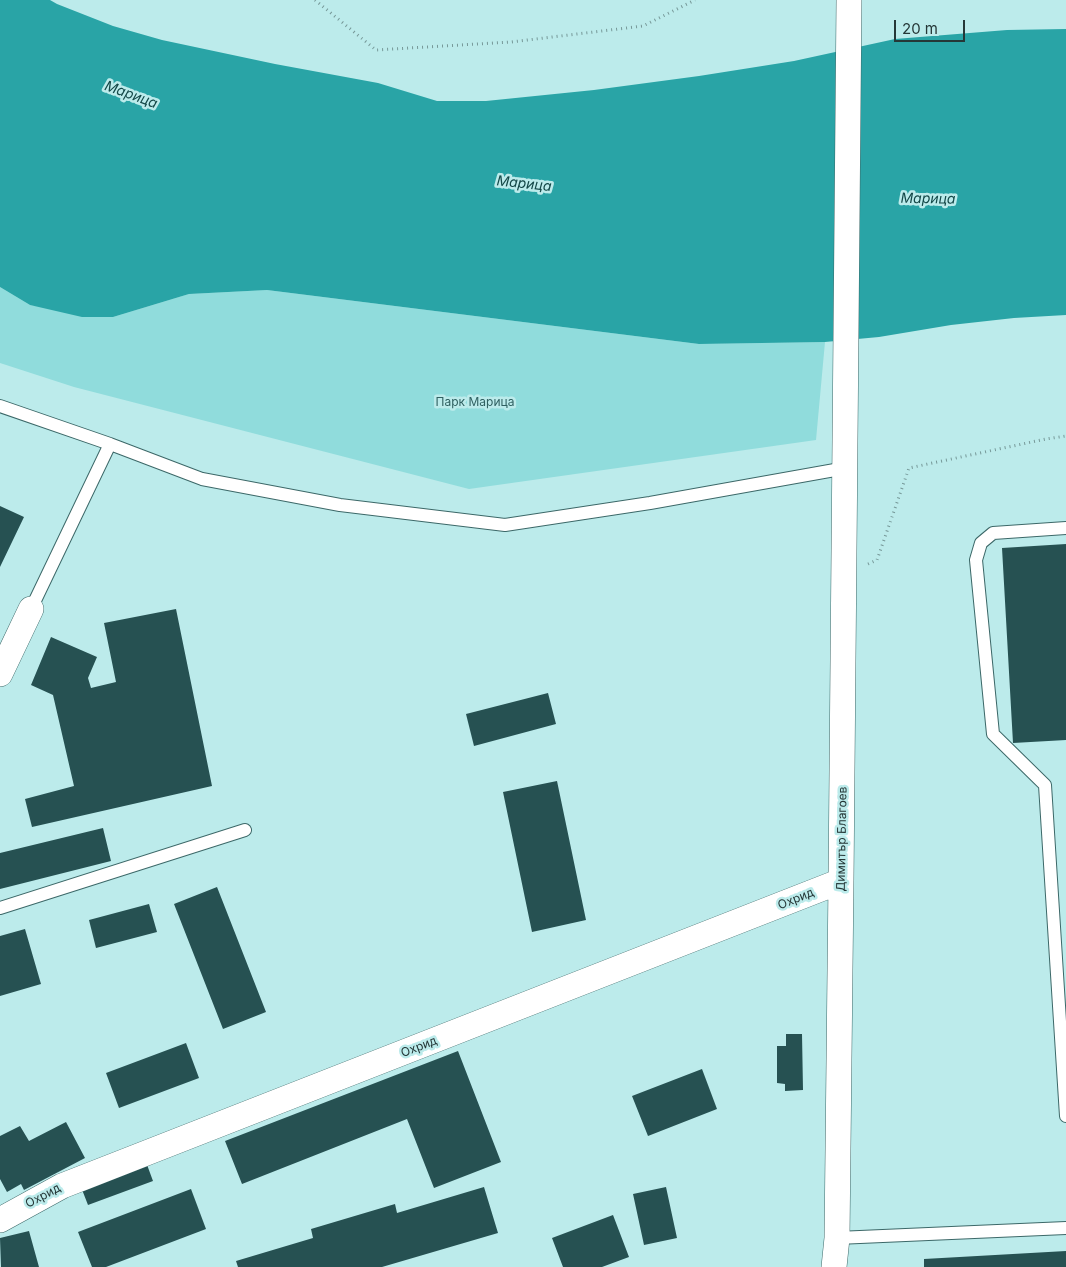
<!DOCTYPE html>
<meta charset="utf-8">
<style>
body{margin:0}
#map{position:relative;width:1066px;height:1267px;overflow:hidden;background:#bcebeb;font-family:Inter,sans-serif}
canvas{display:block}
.scale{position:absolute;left:894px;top:20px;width:71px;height:22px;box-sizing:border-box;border:2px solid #253737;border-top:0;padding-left:6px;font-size:15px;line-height:18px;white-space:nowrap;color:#253737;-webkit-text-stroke:4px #bcebeb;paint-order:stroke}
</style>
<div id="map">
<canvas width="1066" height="1267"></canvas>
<div class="scale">20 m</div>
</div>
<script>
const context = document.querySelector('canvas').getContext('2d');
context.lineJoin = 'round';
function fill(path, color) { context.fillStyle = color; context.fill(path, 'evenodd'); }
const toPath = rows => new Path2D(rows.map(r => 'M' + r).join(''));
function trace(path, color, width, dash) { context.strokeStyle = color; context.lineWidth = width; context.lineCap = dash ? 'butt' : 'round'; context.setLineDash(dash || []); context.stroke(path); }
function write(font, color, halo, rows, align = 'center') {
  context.font = font + ' Inter,sans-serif'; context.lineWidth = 5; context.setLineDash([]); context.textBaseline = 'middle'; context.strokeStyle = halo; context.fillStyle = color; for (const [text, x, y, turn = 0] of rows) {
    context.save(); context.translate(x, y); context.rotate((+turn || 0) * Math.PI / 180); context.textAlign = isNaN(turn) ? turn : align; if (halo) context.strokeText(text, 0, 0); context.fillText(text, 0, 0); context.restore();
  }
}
fill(toPath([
 [0,287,30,305,113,317,189,294,267,290,699,344,825,342,816,440,469,489,74,387,0,363]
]), '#90dcdc');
fill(toPath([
 [0,0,50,0,57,4,113,26,162,40,275,64,378,83,437,101,486,101,594,90,699,76,794,61,895,39,1007,30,1066,29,1066,315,1014,318,951,325,879,337,825,342,699,344,267,290,189,294,113,317,82,317,30,305,0,287]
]), '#29a4a6');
fill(toPath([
 [0,506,24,517,0,567],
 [1066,544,1066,740,1013,743,1002,548],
 [176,609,212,786,32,827,25,799,74,786,53,695,31,685,51,637,97,657,88,678,91,688,116,682,104,623],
 [548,693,556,724,474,746,466,714],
 [557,781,586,920,532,932,503,792],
 [103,828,111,861,0,889,0,853],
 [217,887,266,1012,223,1029,174,904],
 [149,904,157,932,96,948,89,920],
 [25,929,41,984,0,996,0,936],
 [786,1034,802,1034,803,1090,785,1091,785,1084,777,1083,777,1046,786,1046],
 [186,1043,199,1078,119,1108,106,1073],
 [458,1051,501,1162,434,1188,407,1119,242,1184,225,1141],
 [702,1069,717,1109,648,1136,632,1096],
 [66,1122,85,1158,24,1190,21,1184,7,1192,0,1179,0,1136,20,1126,29,1141],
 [146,1162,153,1181,88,1205,81,1187],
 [484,1187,498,1233,382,1267,238,1267,236,1261,313,1238,311,1229,395,1204,397,1213],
 [666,1187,677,1238,644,1245,633,1194],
 [191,1189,206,1229,106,1267,92,1267,78,1232],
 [613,1215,629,1257,602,1267,563,1267,552,1238],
 [29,1231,39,1267,1,1267,0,1238],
 [1066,1251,1066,1267,924,1267,924,1259]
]), '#265152');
const service = toPath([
 [0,406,110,444,31,609],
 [110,444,202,479,340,505,505,525,650,503,846,468],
 [1066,528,993,533,981,543,976,560,993,734,1045,785,1066,1116],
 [0,908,245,830],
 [837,1238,1066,1228]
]);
const minor = toPath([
 [0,674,31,609],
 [0,1220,62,1186,841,881],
 [834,1267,837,1238,841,881,849,0]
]);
trace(service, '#3c6868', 14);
trace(minor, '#3c6868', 26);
trace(toPath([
 [315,0,376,50,511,42,643,26,695,0],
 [868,564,877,560,909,468,1046,439,1066,436]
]), '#769898', 3, [1, 4]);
trace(service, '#fff', 12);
trace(minor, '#fff', 25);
write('12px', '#306061', '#bcebeb', [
 ["Парк Марица",475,402]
]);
write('12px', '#253737', '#bcebeb', [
 ["Димитър Благоев",842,839,-89],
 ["Охрид",796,899,-22],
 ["Охрид",419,1047,-21],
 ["Охрид",43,1196,-28]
]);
write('italic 14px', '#144848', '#bcebeb', [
 ["Марица",131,95,20],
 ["Марица",524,184,6],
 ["Марица",928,199,1]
]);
</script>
